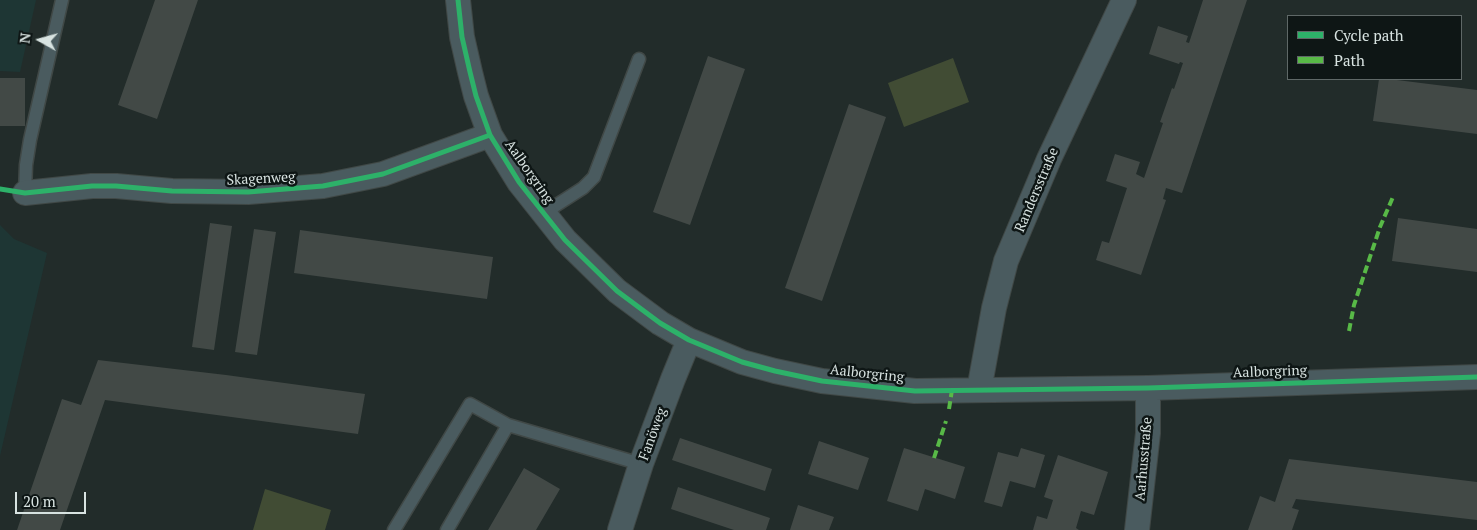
<!DOCTYPE html>
<meta charset="utf-8">
<style>
body{margin:0}
#map{position:relative;width:1477px;height:530px;overflow:hidden;background:#222c2a;font-family:"PT Serif",serif}
canvas{display:block}
.legend{position:absolute;left:1287px;top:15px;width:175px;height:65px;box-sizing:border-box;background:#0e1615;border:1px solid #5f6867;margin:0;padding:6px 9px;list-style:none;font-size:15px;color:#d8e3e1}
.legend li{display:flex;align-items:center;gap:10px;height:25px}
.legend b{width:25px;border:1px solid #5f6867}
.north{position:absolute;left:15px;top:15px;width:50px;height:50px;-webkit-text-stroke:4px #0e1615;paint-order:stroke;rotate:277deg;font-size:14px;font-weight:700;line-height:20px;text-align:center;color:#d8e3e1}
.north::after{content:'';display:block;margin:auto;width:18px;height:22px;background:#d8e3e1;clip-path:polygon(50% 0,100% 100%,50% 72%,0 100%)}
.scale{position:absolute;left:15px;top:492px;width:71px;height:22px;box-sizing:border-box;border:2px solid #d8e3e1;border-top:0;padding-left:6px;font-size:15px;line-height:18px;white-space:nowrap;color:#d8e3e1;-webkit-text-stroke:4px #0e1615;paint-order:stroke}
</style>
<div id="map">
<canvas width="1477" height="530"></canvas>
<ul class="legend">
<li><b style="height:6px;background:#2db169"></b>Cycle path</li>
<li><b style="height:6px;background:#58b947"></b>Path</li>
</ul>
<div class="north">N</div>
<div class="scale">20 m</div>
</div>
<script>
const context = document.querySelector('canvas').getContext('2d');
context.lineJoin = 'round';
function fill(path, color) { context.fillStyle = color; context.fill(path, 'evenodd'); }
const toPath = rows => new Path2D(rows.map(r => 'M' + r).join(''));
function trace(path, color, width, dash) { context.strokeStyle = color; context.lineWidth = width; context.lineCap = dash ? 'butt' : 'round'; context.setLineDash(dash || []); context.stroke(path); }
function write(font, color, halo, rows, align = 'center') {
  context.font = font + ' "PT Serif",serif'; context.lineWidth = 5; context.setLineDash([]); context.textBaseline = 'middle'; context.strokeStyle = halo; context.fillStyle = color; for (const [text, x, y, turn = 0] of rows) {
    context.save(); context.translate(x, y); context.rotate((+turn || 0) * Math.PI / 180); context.textAlign = isNaN(turn) ? turn : align; if (halo) context.strokeText(text, 0, 0); context.fillText(text, 0, 0); context.restore();
  }
}
fill(toPath([
 [0,0,36,0,20,72,0,71],
 [0,225,14,239,47,253,0,456]
]), '#1e3634');
fill(toPath([
 [953,58,969,102,904,127,888,83],
 [265,489,331,510,325,530,253,530]
]), '#414c34');
fill(toPath([
 [155,0,198,0,157,119,118,105],
 [1203,0,1247,0,1182,193,1166,188,1163,199,1166,200,1141,275,1096,260,1102,241,1109,243,1127,188,1106,181,1115,154,1140,162,1136,174,1144,178,1163,123,1160,122,1172,88,1174,89,1183,63,1180,62,1179,64,1149,54,1158,26,1188,36,1186,42,1189,43],
 [708,56,745,69,690,225,653,212],
 [0,78,25,78,25,126,0,126],
 [1379,79,1389,79,1477,90,1477,134,1373,121],
 [849,104,886,117,822,301,785,288],
 [1398,218,1477,229,1477,272,1392,261],
 [210,223,232,226,214,350,192,347],
 [254,229,276,232,257,355,235,352],
 [300,230,493,257,487,299,294,273],
 [98,360,226,375,365,394,358,434,105,400,60,530,17,530,62,399,81,405],
 [680,438,772,469,765,491,672,460],
 [819,441,869,458,858,490,808,474],
 [904,448,965,467,955,499,925,489,918,511,887,501],
 [1021,448,1045,455,1035,488,1010,481,1002,507,984,502,998,452,1018,457],
 [1058,455,1108,472,1094,515,1081,511,1076,528,1079,530,1033,530,1037,516,1047,519,1053,500,1044,497],
 [1289,459,1477,482,1477,520,1296,499,1292,508,1299,510,1292,530,1248,530,1260,496,1275,502],
 [524,468,560,489,536,530,488,530],
 [678,487,770,518,766,530,734,530,671,509],
 [798,505,834,517,829,530,790,530]
]), '#424946');
const lane = toPath([
 [25,193,26,165,30,140,62,0],
 [544,213,583,188,594,177,639,59],
 [394,530,470,404,508,425,641,464],
 [447,530,508,425]
]);
const street = toPath([
 [458,0,462,37,470,72,476,96,490,135,519,182,565,240,617,291,660,323,689,340,742,362,775,371,822,381,915,391,1148,388,1477,377],
 [25,193,92,186,116,186,172,191,248,192,323,186,383,174,490,135],
 [979,390,994,308,1006,261,1049,159,1124,0],
 [620,530,641,464,673,379,689,340],
 [1137,530,1148,433,1148,388]
]);
trace(lane, '#404846', 15);
trace(street, '#404846', 26);
trace(lane, '#4a5b5f', 12);
trace(street, '#4a5b5f', 24);
trace(toPath([
 [1349,331,1354,305,1380,227,1393,197],
 [949,409,952,390],
 [934,458,946,421]
]), '#58b947', 4, [8, 4]);
trace(toPath([
 [458,0,462,37,470,72,476,96,490,135,519,182,565,240,617,291,660,323,689,340,742,362,775,371,822,381,915,391,1148,388,1477,377],
 [0,189,25,193,92,186,116,186,172,191,248,192,323,186,383,174,490,135]
]), '#2db169', 5);
write('14px', '#d8e3e1', '#0e1615', [
 ["Aalborgring",529,172,55],
 ["Skagenweg",261,179,-3],
 ["Randersstraße",1037,190,-67],
 ["Aalborgring",1270,372,-2],
 ["Aalborgring",867,374,6],
 ["Fanöweg",653,434,-70],
 ["Aarhusstraße",1144,459,-85]
]);
</script>
